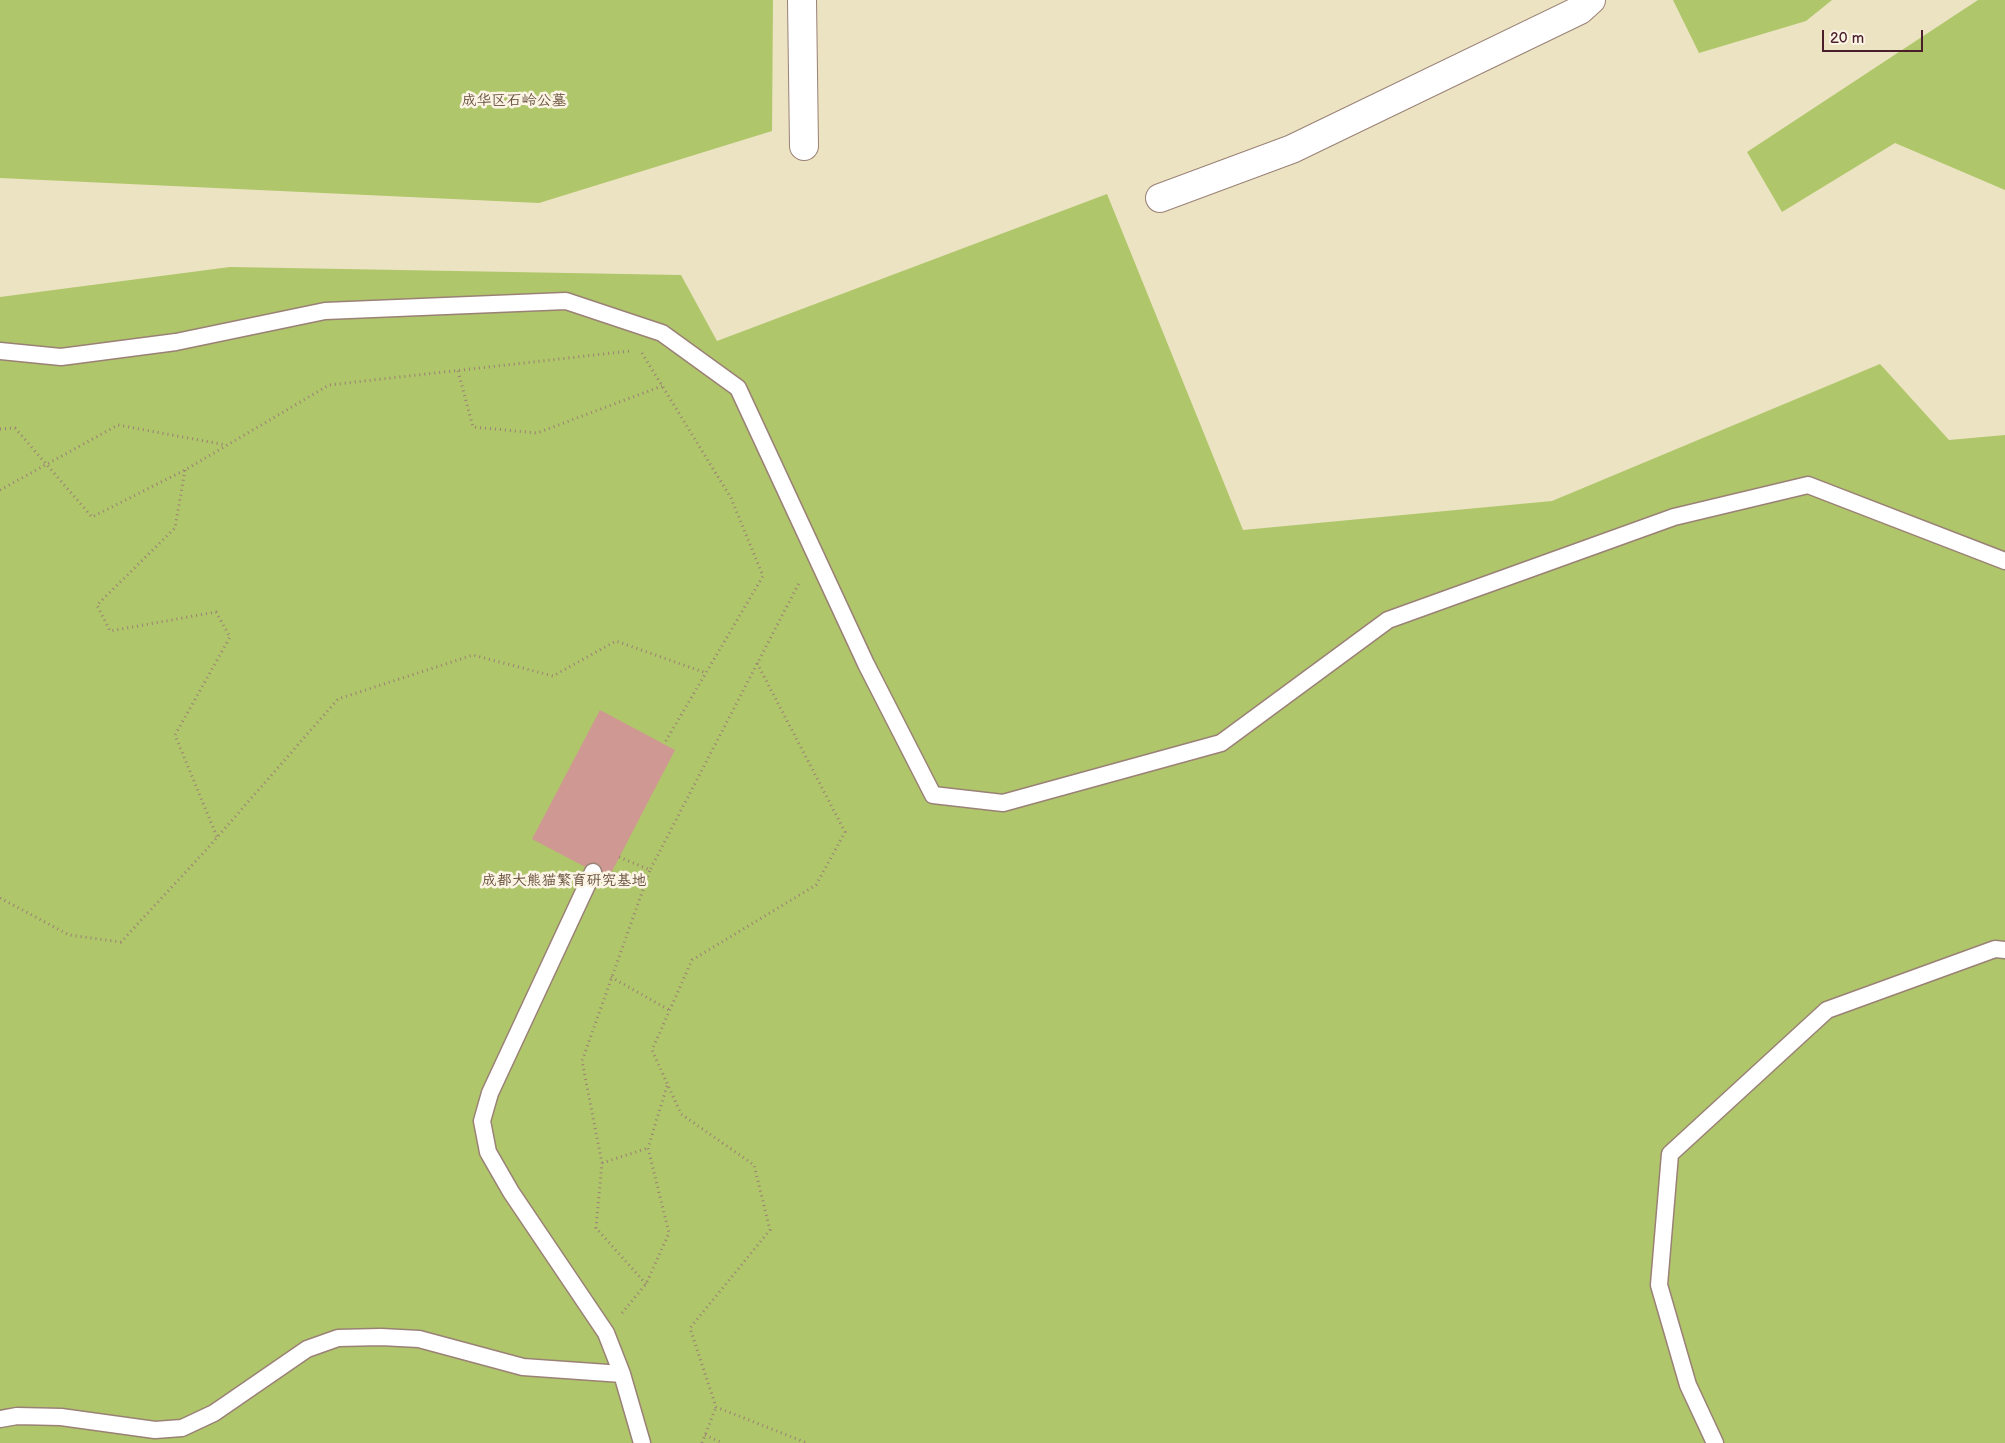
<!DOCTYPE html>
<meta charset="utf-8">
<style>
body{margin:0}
#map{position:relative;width:2005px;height:1443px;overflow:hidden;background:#ebe3c2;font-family:"Balsamiq Sans",sans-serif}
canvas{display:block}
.scale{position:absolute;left:1822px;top:30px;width:101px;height:22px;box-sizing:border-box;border:2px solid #4a1f2b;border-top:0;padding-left:6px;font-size:15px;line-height:18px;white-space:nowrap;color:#4a1f2b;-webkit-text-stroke:4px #fcf5e5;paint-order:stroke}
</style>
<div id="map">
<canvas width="2005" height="1443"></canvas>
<div class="scale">20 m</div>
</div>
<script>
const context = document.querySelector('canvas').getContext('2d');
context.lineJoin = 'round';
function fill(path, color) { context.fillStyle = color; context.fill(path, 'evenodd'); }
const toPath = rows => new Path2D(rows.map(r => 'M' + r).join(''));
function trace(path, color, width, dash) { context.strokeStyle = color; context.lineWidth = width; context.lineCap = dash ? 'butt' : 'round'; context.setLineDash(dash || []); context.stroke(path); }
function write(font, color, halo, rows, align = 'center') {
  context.font = font + ' "Balsamiq Sans","LXGW WenKai TC",sans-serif'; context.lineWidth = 5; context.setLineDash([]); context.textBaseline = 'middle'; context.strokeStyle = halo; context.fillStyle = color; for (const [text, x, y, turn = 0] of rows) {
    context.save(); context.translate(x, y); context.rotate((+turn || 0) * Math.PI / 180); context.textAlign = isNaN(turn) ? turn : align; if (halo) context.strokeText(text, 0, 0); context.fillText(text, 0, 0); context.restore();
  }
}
fill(toPath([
 [0,0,773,0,772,131,539,203,0,178],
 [1673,0,1832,0,1806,21,1699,53],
 [1978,0,2005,0,2005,190,1895,143,1782,212,1747,152],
 [1107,194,1243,530,1552,501,1880,364,1949,440,2005,435,2005,1443,0,1443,0,297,230,267,681,275,717,341]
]), '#b0c66a');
fill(toPath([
 [600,710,675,750,608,879,532,839]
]), '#cf9892');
const lane = toPath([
 [0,351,61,357,176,342,325,311,566,301,662,333,738,388,866,664,933,795,1003,803,1221,743,1388,620,1674,517,1808,485,2005,561],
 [593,872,490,1093,482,1121,488,1152,511,1192,606,1333,622,1374,642,1443],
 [0,1419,17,1416,61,1417,155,1430,182,1428,214,1413,307,1349,338,1338,381,1337,419,1339,523,1367,622,1374],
 [1715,1443,1688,1385,1659,1285,1670,1154,1827,1010,1995,949,2005,950]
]);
const street = toPath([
 [802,0,804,146],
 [1160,198,1292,149,1580,10,1591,0]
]);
trace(lane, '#9a8176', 19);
trace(street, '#9a8176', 30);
trace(toPath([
 [642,353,731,498,763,576,664,744],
 [458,371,473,427,537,433,662,386],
 [0,429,15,428,92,517,185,470,329,385,630,351],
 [185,470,175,528,97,605,110,631,216,612,230,637,175,735,217,837],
 [0,490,118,425,226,445],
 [757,663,845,832,816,885,692,960,652,1050,681,1114,754,1165,770,1230,690,1328,716,1407,807,1443],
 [619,857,650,870,799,583],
 [0,898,69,935,121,942,206,850,338,699,473,655,553,676,616,641,706,673],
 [611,977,669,1010],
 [602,1163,648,1148],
 [646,1284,596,1228,602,1163,582,1061,650,870],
 [622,1313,646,1284,669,1233,648,1148,667,1086],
 [705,1435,723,1443],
 [702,1443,716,1407]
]), '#9a8176', 3, [1, 4]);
trace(lane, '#fff', 16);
trace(street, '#fff', 28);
write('15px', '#69513e', '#fcf5e5', [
 ["成华区石岭公墓",514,101],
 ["成都大熊猫繁育研究基地",564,881]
]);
</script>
